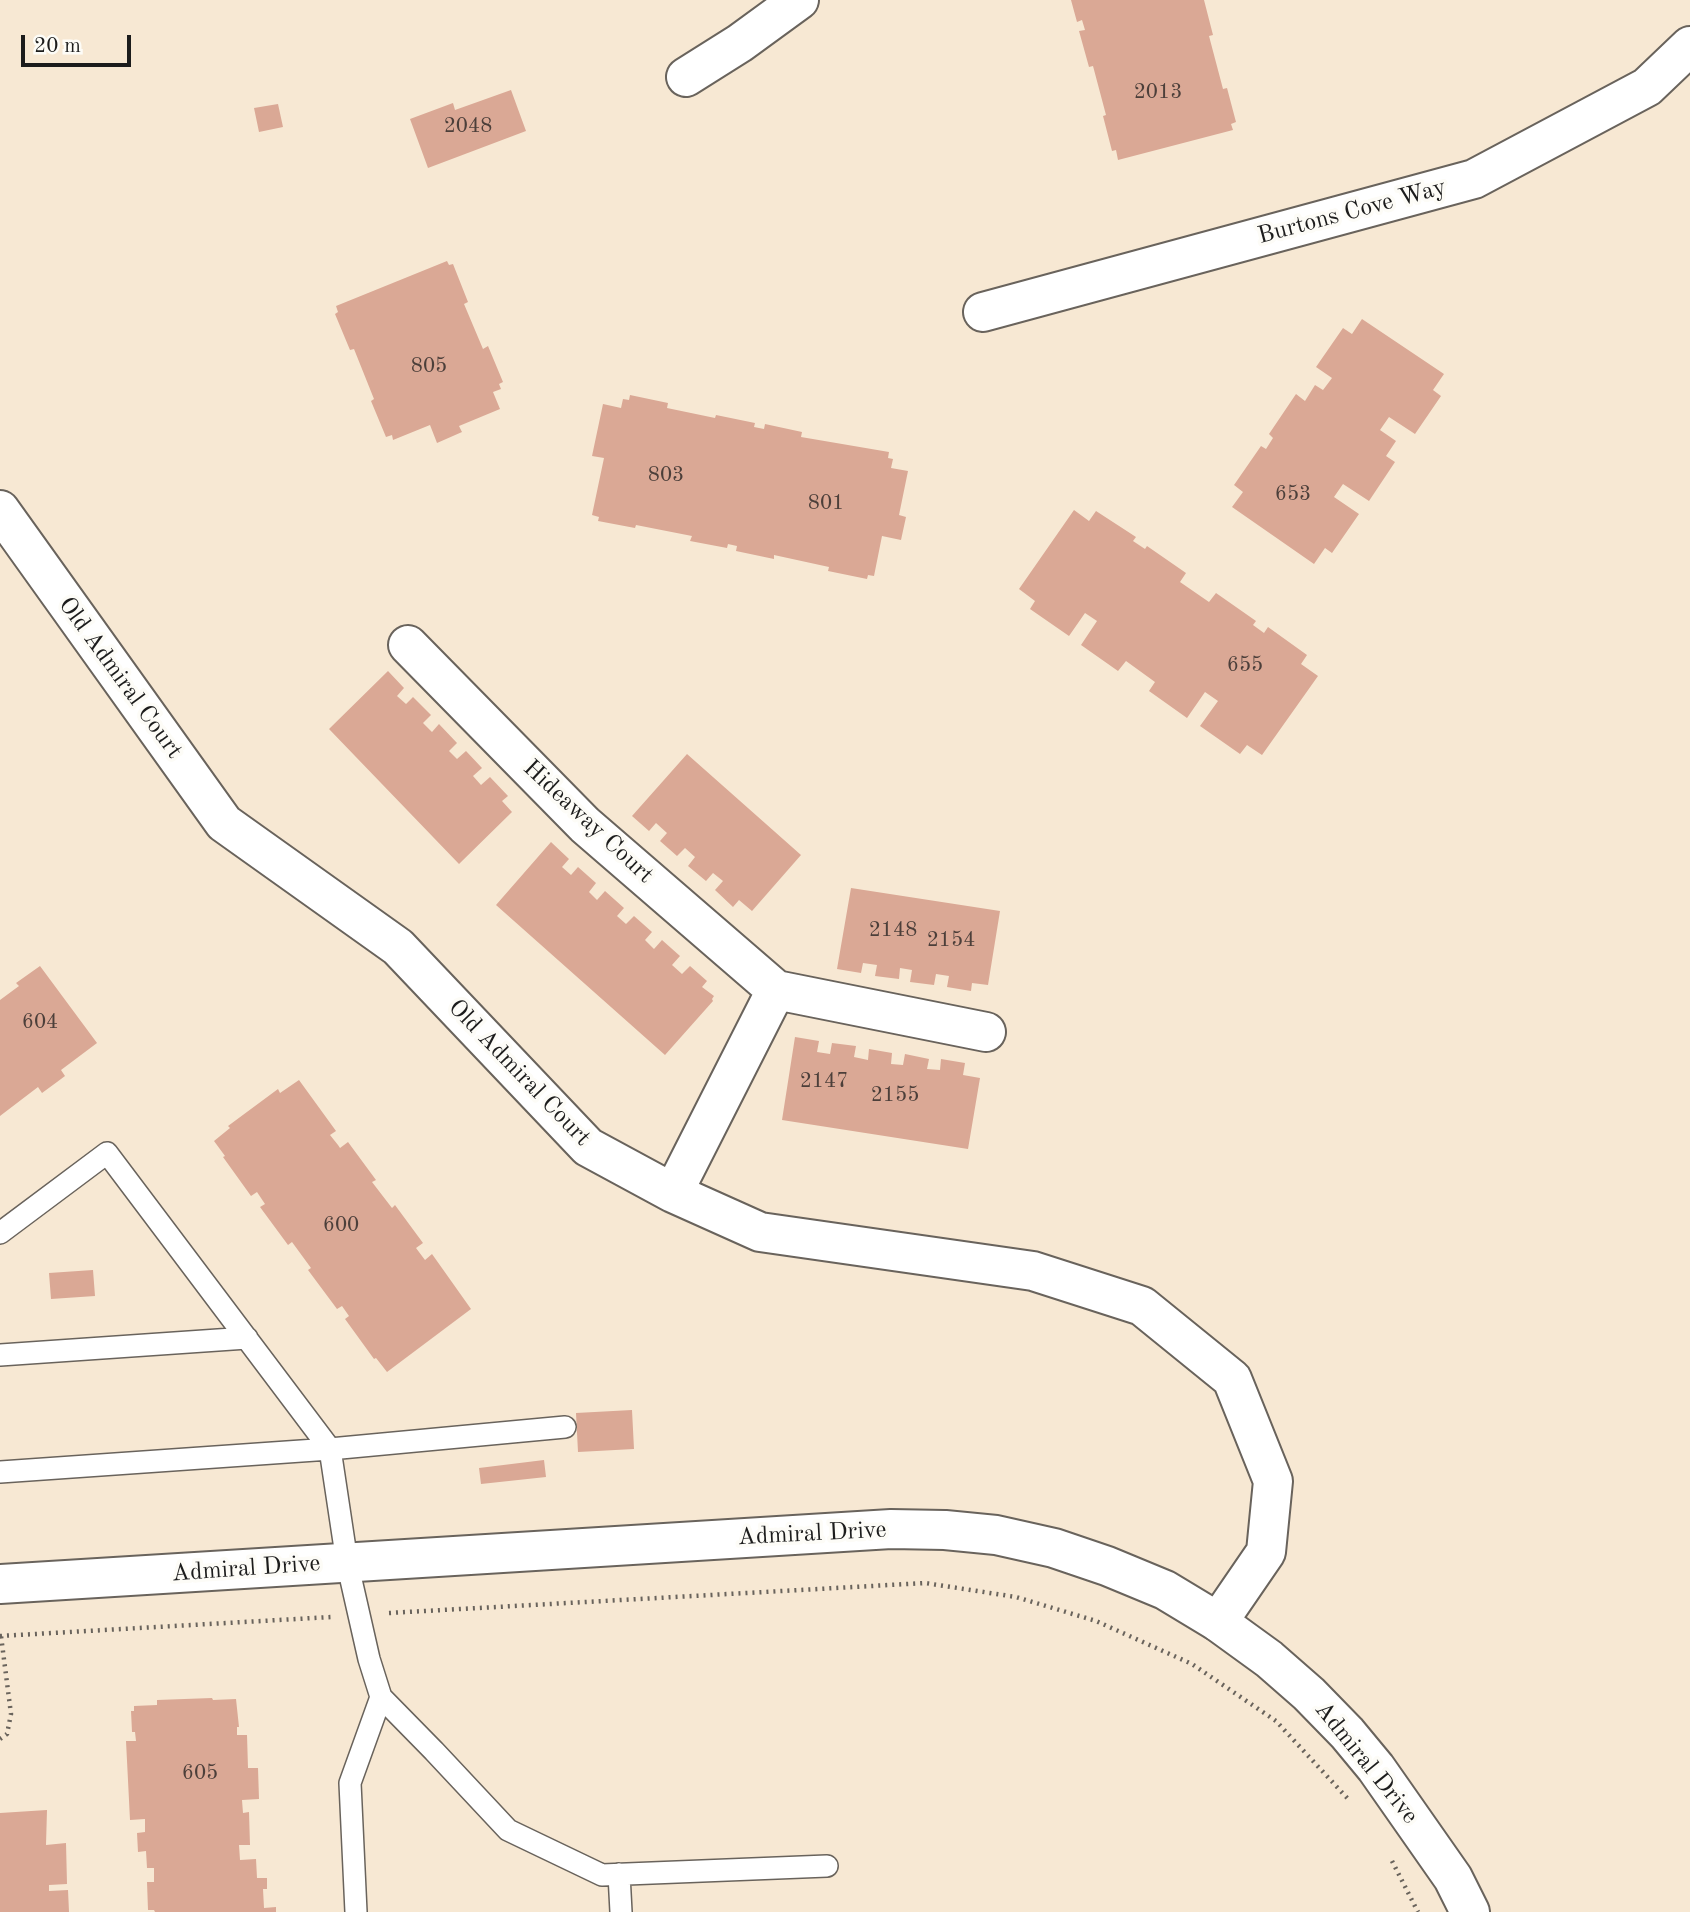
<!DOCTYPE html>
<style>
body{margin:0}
#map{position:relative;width:1690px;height:1912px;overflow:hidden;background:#f7e8d3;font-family:"Old Standard TT",serif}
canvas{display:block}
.scale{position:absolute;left:21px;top:35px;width:110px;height:32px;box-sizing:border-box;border:4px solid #1c1c1c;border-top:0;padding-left:9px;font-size:21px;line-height:24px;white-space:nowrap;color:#1c1c1c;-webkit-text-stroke:5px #fdfcf7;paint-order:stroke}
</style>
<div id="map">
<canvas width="1690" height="1912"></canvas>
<div class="scale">20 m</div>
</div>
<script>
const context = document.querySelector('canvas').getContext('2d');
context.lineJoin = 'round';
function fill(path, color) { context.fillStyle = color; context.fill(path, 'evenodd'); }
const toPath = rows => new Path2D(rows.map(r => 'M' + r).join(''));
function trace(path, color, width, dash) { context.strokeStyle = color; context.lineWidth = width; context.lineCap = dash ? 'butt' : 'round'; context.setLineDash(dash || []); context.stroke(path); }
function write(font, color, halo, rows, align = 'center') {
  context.font = font + ' "Old Standard TT",serif'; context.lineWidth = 7; context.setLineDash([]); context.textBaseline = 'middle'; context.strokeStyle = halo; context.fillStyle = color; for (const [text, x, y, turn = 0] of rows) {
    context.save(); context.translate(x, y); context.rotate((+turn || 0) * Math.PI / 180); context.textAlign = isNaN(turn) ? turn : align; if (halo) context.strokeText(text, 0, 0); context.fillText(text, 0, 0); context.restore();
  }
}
fill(toPath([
 [1071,0,1204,0,1213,35,1209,36,1223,89,1227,88,1236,122,1231,124,1233,130,1118,160,1116,150,1112,151,1103,116,1106,115,1093,66,1089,67,1079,31,1085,30,1082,20,1077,22],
 [511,90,526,131,428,168,410,119,453,103,455,110],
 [278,104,283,127,259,132,254,108],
 [447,261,449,265,453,264,468,302,464,304,483,349,488,346,503,382,499,384,501,389,493,392,500,409,459,426,462,432,437,443,430,425,393,440,392,435,386,437,371,401,374,399,354,349,350,350,335,314,338,312,336,306],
 [1362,319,1444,374,1433,390,1441,396,1415,434,1389,417,1380,430,1396,441,1386,456,1395,462,1369,501,1343,484,1334,497,1359,514,1332,553,1325,548,1314,564,1232,507,1243,492,1234,485,1261,446,1266,449,1273,438,1269,434,1296,394,1305,401,1315,385,1323,390,1332,378,1316,367,1343,328,1352,334],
 [630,395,668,403,667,408,715,418,716,415,755,423,754,427,764,429,765,424,802,432,801,437,889,452,888,458,893,459,891,468,908,471,899,515,906,517,901,540,882,536,874,576,868,575,867,579,828,571,829,567,774,555,774,559,736,551,737,546,728,544,727,548,690,541,692,536,636,525,635,528,598,521,599,517,592,515,604,458,592,456,603,404,621,408,623,399,629,400],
 [1074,510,1089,521,1096,511,1136,537,1133,541,1145,549,1147,546,1186,573,1180,582,1209,602,1216,593,1256,621,1253,625,1264,633,1268,627,1307,655,1301,664,1318,676,1262,755,1247,745,1240,754,1200,726,1218,701,1205,692,1187,718,1149,691,1155,682,1126,661,1118,671,1081,645,1097,621,1085,613,1069,636,1030,609,1035,601,1019,589],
 [388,671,404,688,397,696,406,704,413,697,431,715,423,723,432,732,439,724,457,743,449,751,457,759,466,751,482,768,473,776,481,785,490,777,508,796,502,801,512,812,459,864,329,729],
 [687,754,801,855,752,911,739,900,733,907,715,890,723,881,713,873,706,881,688,866,695,857,685,848,677,856,660,841,667,833,656,823,649,831,632,816],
 [551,842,569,859,562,867,571,875,578,867,596,883,589,892,597,900,605,891,624,908,617,916,626,924,634,916,652,932,645,940,654,949,662,940,680,956,672,965,682,974,690,966,707,981,702,987,714,996,712,999,713,1001,665,1055,496,905],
 [851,888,1000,911,988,985,972,983,971,991,947,987,949,976,936,974,934,985,910,982,912,970,900,968,899,979,875,976,877,965,863,963,861,973,837,969],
 [40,966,97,1043,61,1070,65,1076,57,1082,42,1093,38,1087,0,1116,0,1000,19,986,16,983],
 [795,1037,819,1041,817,1052,830,1054,832,1043,856,1046,854,1057,868,1060,869,1049,892,1053,891,1064,903,1065,905,1054,929,1059,927,1069,940,1070,941,1059,965,1063,963,1075,980,1078,968,1149,782,1120],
 [299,1080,336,1131,330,1135,338,1145,340,1148,348,1142,376,1180,372,1182,392,1208,395,1205,423,1243,416,1248,425,1260,432,1254,471,1309,387,1372,376,1358,374,1359,345,1319,349,1316,342,1306,337,1309,308,1270,311,1268,292,1242,288,1245,260,1207,265,1204,257,1192,251,1196,223,1157,225,1156,214,1141,230,1128,228,1126,278,1089,280,1093],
 [93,1270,95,1296,51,1299,49,1273],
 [632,1410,634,1449,578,1452,576,1413],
 [544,1460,546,1477,481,1484,479,1468],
 [212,1698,213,1700,236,1699,239,1727,237,1727,237,1735,247,1735,248,1768,258,1768,259,1799,242,1800,243,1813,249,1812,250,1845,239,1845,240,1860,256,1859,257,1878,267,1878,267,1889,263,1889,264,1908,276,1907,276,1912,155,1912,154,1910,148,1910,147,1882,154,1882,154,1868,147,1868,146,1851,138,1852,137,1833,145,1832,145,1819,130,1820,126,1741,136,1741,135,1732,132,1732,131,1711,134,1711,134,1706,157,1705,157,1700],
 [47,1810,46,1845,66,1843,67,1884,49,1885,49,1891,68,1890,69,1912,0,1912,0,1813]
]), '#daa895');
const service = toPath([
 [0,1233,107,1153,330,1449,347,1562,369,1659,381,1697,434,1751,508,1830,602,1875,827,1866],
 [0,1355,247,1338],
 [0,1472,330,1449,565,1427],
 [619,1874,621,1912],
 [356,1912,350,1783,381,1697]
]);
const minor = toPath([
 [686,77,740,43,799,0],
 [983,312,1474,179,1647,87,1690,46],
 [0,510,224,823,398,947,588,1147,673,1193,760,1232,1033,1271,1142,1306,1232,1379,1273,1481,1266,1552,1218,1622],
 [408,645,585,825,776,990,986,1032],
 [673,1193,776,990]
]);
const tertiary = toPath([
 [0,1584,891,1529,945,1530,996,1535,1054,1548,1107,1566,1165,1590,1218,1622,1269,1659,1309,1694,1347,1733,1376,1768,1453,1878,1470,1912]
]);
trace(service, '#69635c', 24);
trace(minor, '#69635c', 42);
trace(tertiary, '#69635c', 42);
trace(toPath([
 [389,1613,925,1583,1016,1597,1096,1621,1192,1664,1276,1721,1349,1800],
 [0,1636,331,1617],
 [0,1739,7,1734,11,1714,1,1636],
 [1392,1861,1418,1912]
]), '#69635c', 4.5, [2, 5]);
trace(service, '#fff', 21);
trace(minor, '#fff', 38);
trace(tertiary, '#fff', 38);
write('21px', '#4c3f3a', null, [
 ["2013",1158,92],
 ["2048",468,126],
 ["805",429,366],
 ["803",666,475],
 ["653",1293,494],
 ["801",826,503],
 ["655",1245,665],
 ["2148",893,930],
 ["2154",951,940],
 ["604",40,1022],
 ["2147",824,1081],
 ["2155",895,1095],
 ["600",341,1225],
 ["605",200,1773]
]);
write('24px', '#1c1c1c', '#fdfcf7', [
 ["Burtons Cove Way",1352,212,-15],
 ["Old Admiral Court",120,678,54],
 ["Hideaway Court",588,822,43],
 ["Old Admiral Court",519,1073,46],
 ["Admiral Drive",812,1534,-3],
 ["Admiral Drive",246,1569,-4],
 ["Admiral Drive",1366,1763,51]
]);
</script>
